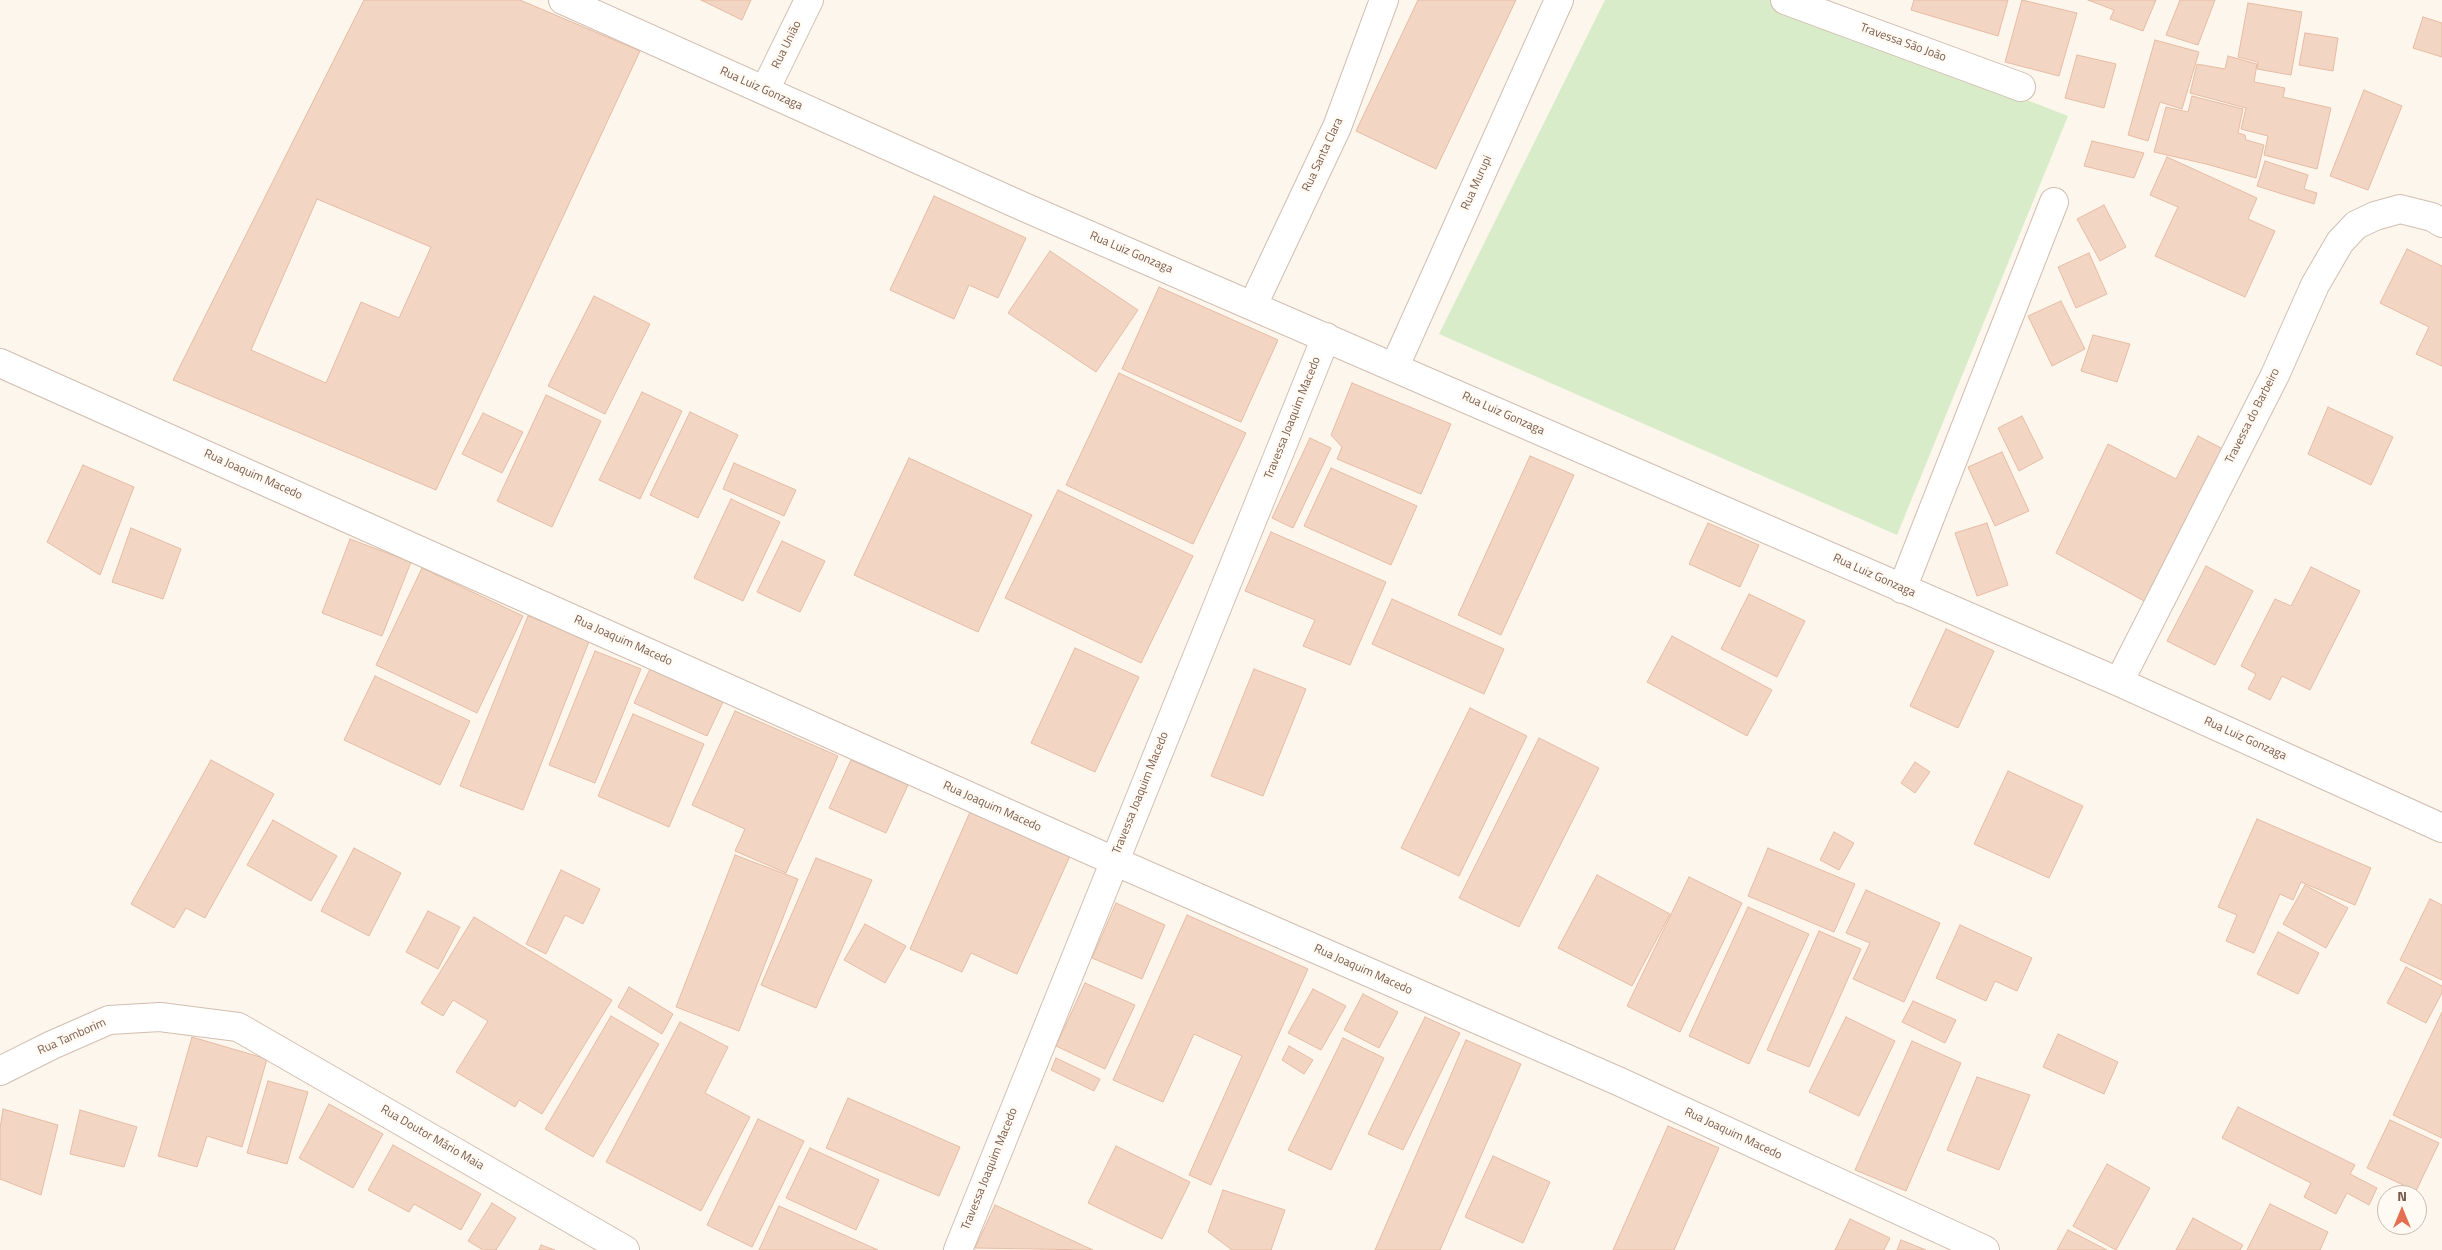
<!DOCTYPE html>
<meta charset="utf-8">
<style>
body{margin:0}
#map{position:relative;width:2442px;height:1250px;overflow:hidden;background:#fdf6ec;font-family:"Titillium Web",sans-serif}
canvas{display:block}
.north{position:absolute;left:2377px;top:1185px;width:50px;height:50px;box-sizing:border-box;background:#fffaf3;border:1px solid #cabbb1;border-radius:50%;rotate:0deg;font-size:14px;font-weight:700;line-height:20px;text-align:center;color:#7a5c4d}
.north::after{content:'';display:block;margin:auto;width:18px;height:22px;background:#e76f51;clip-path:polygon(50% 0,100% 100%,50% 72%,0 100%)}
</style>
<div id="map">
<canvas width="2442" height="1250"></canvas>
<div class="north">N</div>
</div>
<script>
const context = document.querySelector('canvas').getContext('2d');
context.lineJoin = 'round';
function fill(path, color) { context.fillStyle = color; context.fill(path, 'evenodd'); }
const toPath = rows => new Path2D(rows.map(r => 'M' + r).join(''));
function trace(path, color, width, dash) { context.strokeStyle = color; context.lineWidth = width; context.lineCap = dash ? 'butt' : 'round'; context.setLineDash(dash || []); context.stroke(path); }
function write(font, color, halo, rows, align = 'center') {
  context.font = font + ' "Titillium Web",sans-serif'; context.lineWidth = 5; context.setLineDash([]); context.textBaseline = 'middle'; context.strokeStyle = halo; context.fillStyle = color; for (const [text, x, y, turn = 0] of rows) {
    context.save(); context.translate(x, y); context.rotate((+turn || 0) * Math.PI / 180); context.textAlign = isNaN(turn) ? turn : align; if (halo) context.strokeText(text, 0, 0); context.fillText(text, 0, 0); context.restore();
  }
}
fill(toPath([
 [1605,0,1770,0,2068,116,1897,535,1439,334]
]), '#d8ecc9');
const building = toPath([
 [364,0,520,0,640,51,436,490,173,380,364,0],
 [701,0,751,0,742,20,701,0],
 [1418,0,1516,0,1436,169,1356,131,1418,0],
 [1914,0,2008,0,1998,36,1911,10,1914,0],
 [2022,0,2077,13,2059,76,2005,62,2022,0],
 [2088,0,2156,0,2143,31,2110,19,2114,10,2088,0],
 [2180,0,2215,0,2198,45,2166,35,2180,0],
 [2248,3,2302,12,2291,75,2257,69,2258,62,2238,57,2248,3],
 [2423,17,2442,23,2442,57,2413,48,2423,17],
 [2305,33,2338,38,2333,71,2299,65,2305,33],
 [2155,40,2199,52,2182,109,2160,102,2148,141,2128,135,2155,40],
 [2077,55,2116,64,2104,108,2065,98,2077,55],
 [2228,56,2257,64,2254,82,2285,88,2283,97,2331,108,2317,169,2264,155,2268,136,2241,129,2246,108,2190,93,2197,64,2225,69,2228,56],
 [2364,90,2402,106,2368,190,2330,176,2364,90],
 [2192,96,2243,109,2238,133,2245,135,2246,140,2264,145,2256,178,2206,164,2154,152,2166,107,2188,112,2192,96],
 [2092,141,2144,153,2134,178,2084,166,2092,141],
 [2167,157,2257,198,2248,219,2275,231,2245,297,2155,256,2178,207,2150,195,2167,157],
 [2265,161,2308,175,2304,189,2317,193,2314,204,2257,186,2265,161],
 [934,196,1026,238,998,298,969,285,954,319,890,290,934,196],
 [317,199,431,247,399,318,361,302,326,383,251,350,317,199],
 [2104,205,2126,247,2100,261,2077,219,2104,205],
 [2407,249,2442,266,2442,366,2416,354,2429,327,2380,303,2407,249],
 [1050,251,1138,310,1096,372,1008,313,1050,251],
 [2089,253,2107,294,2076,308,2058,267,2089,253],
 [1159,287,1278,340,1241,422,1122,369,1159,287],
 [594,296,650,324,605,414,548,386,594,296],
 [2061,301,2085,349,2052,366,2028,316,2061,301],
 [2093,335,2130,344,2117,382,2081,371,2093,335],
 [1119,373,1246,433,1193,544,1066,485,1119,373],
 [1352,383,1451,424,1421,494,1337,459,1342,447,1331,435,1352,383],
 [642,392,682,411,640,499,599,480,642,392],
 [546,395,601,421,552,527,497,501,546,395],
 [2328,407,2393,437,2371,485,2308,454,2328,407],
 [690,412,738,435,698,518,650,495,690,412],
 [483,413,523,432,502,473,462,454,483,413],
 [2022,416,2043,458,2019,471,1998,428,2022,416],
 [2198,436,2223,449,2146,602,2056,553,2108,444,2176,479,2198,436],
 [1310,438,1331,448,1293,528,1272,518,1310,438],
 [2002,452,2029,511,1995,526,1968,467,2002,452],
 [1530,456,1574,475,1501,635,1458,615,1530,456],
 [909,458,1032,515,978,632,854,575,909,458],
 [734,463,796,490,784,516,723,489,734,463],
 [83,465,134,487,100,575,47,542,83,465],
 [1331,468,1417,506,1391,565,1304,526,1331,468],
 [1058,490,1193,556,1141,663,1005,598,1058,490],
 [731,499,780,522,743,601,694,578,731,499],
 [1708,523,1759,545,1740,587,1689,564,1708,523],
 [1987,523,2008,585,1977,596,1955,533,1987,523],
 [131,528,181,549,163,599,112,582,131,528],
 [1271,532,1386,582,1350,665,1303,646,1315,620,1245,591,1271,532],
 [350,539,411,562,382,636,322,613,350,539],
 [782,541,825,561,800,612,757,592,782,541],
 [2206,566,2253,591,2215,665,2167,641,2206,566],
 [2311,567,2360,591,2310,690,2282,676,2270,700,2248,689,2256,674,2241,666,2275,599,2291,606,2311,567],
 [422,568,523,616,477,713,376,665,422,568],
 [1749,594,1805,621,1777,677,1721,649,1749,594],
 [1392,599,1504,649,1484,694,1372,644,1392,599],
 [528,616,590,639,523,810,460,786,528,616],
 [1946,629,1994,651,1958,728,1910,706,1946,629],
 [1672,636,1772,690,1747,736,1647,682,1672,636],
 [1075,648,1139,677,1095,772,1031,743,1075,648],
 [595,651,641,669,595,783,549,765,595,651],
 [650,669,723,702,707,736,634,703,650,669],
 [1254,669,1306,689,1263,796,1211,776,1254,669],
 [375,676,470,721,440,785,344,740,375,676],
 [1470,708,1527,736,1459,876,1401,848,1470,708],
 [735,711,838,756,786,873,735,851,745,829,692,805,735,711],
 [633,714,704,744,669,827,598,796,633,714],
 [1539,738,1599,768,1519,927,1459,898,1539,738],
 [211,760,274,794,205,918,186,908,174,928,131,904,211,760],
 [851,760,908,785,886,833,829,808,851,760],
 [1915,762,1930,772,1915,793,1901,783,1915,762],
 [2008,771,2083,806,2049,878,1974,844,2008,771],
 [970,812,1070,856,1017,974,971,953,962,972,910,949,970,812],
 [2257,819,2371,868,2355,905,2301,882,2293,900,2280,894,2254,953,2226,941,2237,915,2218,907,2257,819],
 [273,820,337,856,311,901,247,865,273,820],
 [1834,832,1854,843,1839,870,1820,860,1834,832],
 [354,848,401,873,369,936,321,911,354,848],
 [1768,848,1855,884,1834,932,1748,896,1768,848],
 [735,855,798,879,739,1031,676,1007,735,855],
 [816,858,872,880,816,1008,761,985,816,858],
 [561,870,600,889,583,924,565,915,546,954,526,944,561,870],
 [1597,875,1670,914,1632,986,1558,948,1597,875],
 [1689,877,1742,903,1680,1032,1627,1006,1689,877],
 [2305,885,2348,908,2326,948,2283,924,2305,885],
 [1866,890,1940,923,1904,1002,1853,979,1870,943,1846,933,1866,890],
 [2430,899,2442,905,2442,980,2400,960,2430,899],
 [1116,903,1165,925,1142,979,1092,958,1116,903],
 [1748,907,1809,934,1749,1064,1689,1036,1748,907],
 [428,911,460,927,438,969,406,952,428,911],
 [1187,915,1308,969,1211,1185,1189,1175,1242,1056,1194,1034,1163,1102,1113,1080,1187,915],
 [474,917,612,1000,542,1114,519,1100,515,1107,456,1072,488,1021,453,1000,443,1016,421,1003,474,917],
 [865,924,906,946,885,983,844,960,865,924],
 [1960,925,2032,958,2017,991,1995,981,1986,1001,1936,978,1960,925],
 [1819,931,1861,949,1809,1067,1767,1050,1819,931],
 [2278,932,2319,953,2298,994,2257,974,2278,932],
 [2406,967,2442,986,2442,993,2426,1023,2387,1003,2406,967],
 [1085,983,1135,1005,1105,1069,1056,1046,1085,983],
 [629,987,673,1014,662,1034,618,1007,629,987],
 [1313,989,1346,1006,1321,1050,1288,1033,1313,989],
 [1363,994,1398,1012,1379,1048,1344,1030,1363,994],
 [1913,1001,1956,1020,1945,1043,1902,1022,1913,1001],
 [2442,1012,2442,1138,2393,1115,2442,1012],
 [611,1016,659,1044,593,1157,545,1129,611,1016],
 [1425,1017,1460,1033,1403,1150,1368,1134,1425,1017],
 [1846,1017,1895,1041,1859,1116,1809,1092,1846,1017],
 [680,1022,728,1047,705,1093,750,1117,701,1211,606,1162,680,1022],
 [2058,1034,2118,1062,2104,1094,2043,1067,2058,1034],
 [192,1037,267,1059,242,1147,207,1136,197,1167,158,1156,192,1037],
 [1343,1038,1384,1058,1331,1170,1288,1150,1343,1038],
 [1466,1040,1521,1064,1440,1250,1375,1250,1466,1040],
 [1912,1041,1961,1063,1906,1191,1855,1170,1912,1041],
 [1289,1046,1313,1060,1304,1074,1282,1060,1289,1046],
 [1056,1058,1100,1079,1094,1091,1051,1070,1056,1058],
 [1977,1077,2030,1095,1999,1170,1947,1150,1977,1077],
 [268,1081,308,1092,287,1164,247,1153,268,1081],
 [848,1098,960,1147,939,1196,826,1148,848,1098],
 [329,1104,383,1134,353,1188,299,1158,329,1104],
 [2238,1107,2355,1165,2350,1174,2377,1188,2369,1205,2347,1193,2336,1214,2304,1197,2311,1183,2222,1138,2238,1107],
 [3,1109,58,1125,41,1195,0,1179,0,1129,3,1109],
 [80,1110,137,1127,124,1167,70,1154,80,1110],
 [758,1119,804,1141,752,1247,707,1225,758,1119],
 [2390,1120,2439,1143,2416,1191,2367,1168,2390,1120],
 [1668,1126,1719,1148,1674,1250,1613,1250,1668,1126],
 [393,1145,481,1194,461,1230,414,1204,409,1212,368,1190,393,1145],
 [1116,1146,1190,1182,1162,1239,1088,1203,1116,1146],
 [810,1148,879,1180,856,1230,786,1198,810,1148],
 [1493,1156,1550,1182,1523,1243,1465,1217,1493,1156],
 [2107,1164,2150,1188,2116,1250,2073,1226,2107,1164],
 [1223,1190,1285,1210,1271,1250,1232,1250,1208,1232,1223,1190],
 [492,1203,516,1218,496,1250,483,1250,468,1241,492,1203],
 [2270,1204,2328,1232,2320,1250,2247,1250,2270,1204],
 [995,1205,1093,1250,975,1248,995,1205],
 [779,1206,878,1250,759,1250,779,1206],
 [2193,1218,2243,1245,2240,1250,2176,1250,2193,1218],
 [1850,1219,1890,1238,1884,1250,1835,1250,1850,1219],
 [2068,1230,2107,1250,2057,1250,2068,1230],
 [1901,1240,1926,1250,1897,1250,1901,1240],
 [541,1245,555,1250,539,1250,541,1245]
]);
fill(building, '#f3d5c3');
trace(building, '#e6bba3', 1);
const minor = toPath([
 [563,0,1024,207,2119,682,2442,828],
 [1785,0,2021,87],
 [765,90,809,0],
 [1253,305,1337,127,1384,0],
 [0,363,1114,861,1618,1081,1985,1250],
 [1395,366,1559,0],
 [1902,589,2054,202],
 [2119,682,2275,375,2315,285,2340,242,2356,225,2375,216,2400,209,2432,217,2442,223],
 [0,1071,52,1045,109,1020,160,1017,238,1027,625,1250],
 [958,1250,1326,337]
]);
trace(minor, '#d1beb0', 30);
trace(minor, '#fff', 28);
write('12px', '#7a5c4d', '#fffaf3', [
 ["Travessa São João",1903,43,20],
 ["Rua União",787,45,-64],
 ["Rua Luiz Gonzaga",761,89,24],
 ["Rua Santa Clara",1323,155,-65],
 ["Rua Murupi",1477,183,-66],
 ["Rua Luiz Gonzaga",1131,253,23],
 ["Rua Luiz Gonzaga",1503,414,24],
 ["Travessa do Barbeiro",2253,416,-63],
 ["Travessa Joaquim Macedo",1293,418,-68],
 ["Rua Joaquim Macedo",253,475,24],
 ["Rua Luiz Gonzaga",1874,576,24],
 ["Rua Joaquim Macedo",623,641,24],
 ["Rua Luiz Gonzaga",2245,739,24],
 ["Travessa Joaquim Macedo",1141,793,-68],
 ["Rua Joaquim Macedo",992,807,24],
 ["Rua Joaquim Macedo",1363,970,24],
 ["Rua Tamborim",72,1037,-24],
 ["Rua Joaquim Macedo",1733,1134,25],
 ["Rua Doutor Mário Maia",432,1138,30],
 ["Travessa Joaquim Macedo",990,1169,-68]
]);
</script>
